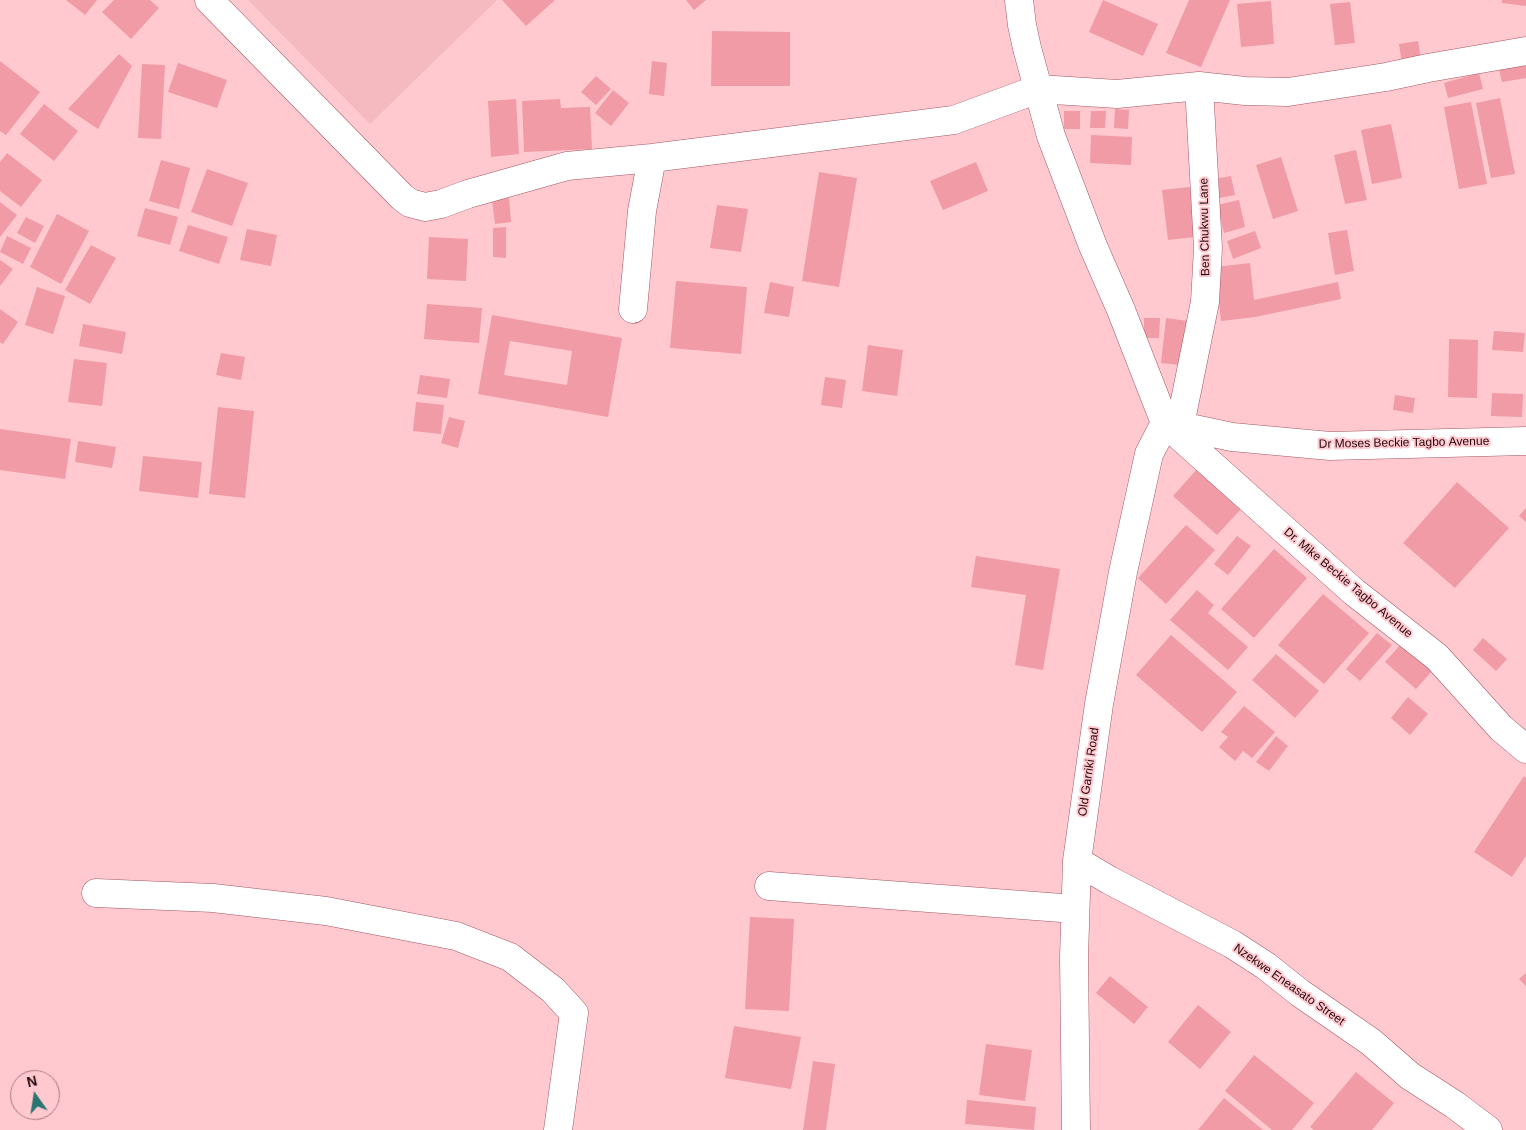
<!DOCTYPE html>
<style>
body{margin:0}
#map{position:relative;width:1526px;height:1130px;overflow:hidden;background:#ffc9cf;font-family:Arial,sans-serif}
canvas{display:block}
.north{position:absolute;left:10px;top:1070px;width:50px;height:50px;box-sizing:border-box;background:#ffc9cf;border:1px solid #a77b81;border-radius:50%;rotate:347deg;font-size:14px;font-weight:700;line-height:20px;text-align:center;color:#24060c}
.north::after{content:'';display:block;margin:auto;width:18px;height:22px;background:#2a7471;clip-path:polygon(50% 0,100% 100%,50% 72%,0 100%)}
</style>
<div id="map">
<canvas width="1526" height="1130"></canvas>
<div class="north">N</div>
</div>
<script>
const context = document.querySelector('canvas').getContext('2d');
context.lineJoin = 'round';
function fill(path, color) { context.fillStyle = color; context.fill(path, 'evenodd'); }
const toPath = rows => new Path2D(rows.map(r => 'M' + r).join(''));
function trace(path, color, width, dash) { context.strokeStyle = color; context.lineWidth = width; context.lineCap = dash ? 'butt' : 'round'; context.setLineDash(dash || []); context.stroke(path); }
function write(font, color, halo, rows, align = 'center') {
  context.font = font + ' Arial,sans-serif'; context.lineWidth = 4; context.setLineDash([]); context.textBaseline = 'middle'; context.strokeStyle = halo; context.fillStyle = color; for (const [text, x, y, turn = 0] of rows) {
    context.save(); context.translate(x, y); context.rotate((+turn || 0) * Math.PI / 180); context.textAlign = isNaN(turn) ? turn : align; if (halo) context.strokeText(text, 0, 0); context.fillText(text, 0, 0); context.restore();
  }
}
fill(toPath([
 [248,0,497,0,370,124]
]), '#f4bac0');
fill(toPath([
 [66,0,97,0,85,15],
 [114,0,150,0,159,8,131,39,102,12],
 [502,0,555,0,526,26],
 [686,0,706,0,694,10],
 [1103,0,1158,24,1143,56,1089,32],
 [1189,0,1230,0,1201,67,1166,53],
 [1502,0,1526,0,1526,6,1502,3],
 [1271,1,1274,44,1241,47,1237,4],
 [1350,2,1355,43,1335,45,1330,4],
 [712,31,790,32,790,86,711,86],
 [1418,41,1421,60,1402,64,1399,44],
 [119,54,132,66,98,129,68,109],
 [1526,60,1526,78,1502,82,1498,65],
 [0,61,40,92,6,135,0,131],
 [652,61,667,63,664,96,649,94],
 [178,63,227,80,217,108,168,92],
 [142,64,165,65,161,139,138,138],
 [1479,73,1483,89,1448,98,1444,83],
 [596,76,611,89,596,105,581,92],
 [613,90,629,103,611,126,595,113],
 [1500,98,1515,174,1491,178,1476,103],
 [516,99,519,154,491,157,488,101],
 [560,99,561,108,590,107,592,149,524,152,522,101],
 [1471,102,1487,184,1459,189,1444,107],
 [44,104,78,131,54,161,20,134],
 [1115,109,1129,110,1128,129,1114,128],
 [1064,111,1080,111,1080,129,1064,129],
 [1091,111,1106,111,1105,128,1090,128],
 [1391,124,1402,178,1372,184,1361,130],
 [1091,135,1132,137,1131,165,1090,163],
 [1356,150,1367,200,1345,204,1334,155],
 [7,153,42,180,21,207,0,191,0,162],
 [1281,157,1298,211,1273,219,1256,165],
 [161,160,190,168,179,209,149,201],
 [976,162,988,191,943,210,930,181],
 [207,169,248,183,232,226,191,212],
 [819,172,857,178,839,287,802,281],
 [1231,176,1235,195,1214,199,1210,180],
 [1190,187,1195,237,1168,240,1162,190],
 [509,198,511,222,495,224,492,200],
 [1239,200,1245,227,1224,233,1217,205],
 [0,202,17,215,0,237],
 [717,205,748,209,741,252,710,248],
 [145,208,178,217,170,245,137,236],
 [57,214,89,231,61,284,30,267],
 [26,217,44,226,35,243,17,233],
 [188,225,228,237,219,264,179,251],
 [506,227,506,258,493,257,493,228],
 [247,229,277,235,271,266,240,260],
 [1347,230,1354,271,1335,275,1328,233],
 [1255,231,1261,248,1233,259,1227,241],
 [7,236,31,248,23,264,0,252],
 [429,237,468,239,466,281,427,279],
 [91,245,116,258,90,304,65,290],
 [0,260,13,269,0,286],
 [1250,263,1254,300,1338,282,1341,299,1255,317,1221,321,1215,267],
 [676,281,747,287,741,354,670,348],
 [770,282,794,287,789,317,764,313],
 [37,287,65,296,53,334,25,325],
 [427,304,482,308,479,343,424,339],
 [0,309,18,322,3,344,0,342],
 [492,315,622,338,608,417,478,394],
 [510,341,572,351,567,385,504,375],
 [1144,318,1160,318,1159,338,1144,338],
 [1166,318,1195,322,1190,366,1161,363],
 [83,324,126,332,122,354,79,346],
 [1494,331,1525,333,1523,352,1492,350],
 [1449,339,1478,340,1477,398,1448,397],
 [868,345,903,350,897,396,862,391],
 [221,353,245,357,241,380,216,375],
 [74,359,107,363,102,406,68,402],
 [420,375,450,379,447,398,417,394],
 [825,377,846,380,842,408,821,405],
 [1492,393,1523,394,1522,417,1491,416],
 [1395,395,1415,398,1413,413,1393,410],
 [416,402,444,405,441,434,413,431],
 [218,407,254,411,245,498,209,494],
 [449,417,465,421,458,448,441,443],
 [0,429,71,439,65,479,0,470],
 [78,441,116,447,112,468,75,462],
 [143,456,202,462,198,498,139,491],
 [1199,467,1243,507,1217,535,1173,496],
 [1457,482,1509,528,1455,588,1403,543],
 [1526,508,1526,522,1519,516],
 [1186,525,1215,550,1166,604,1138,578],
 [1237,536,1251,546,1228,575,1214,564],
 [1274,549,1307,578,1254,638,1221,609],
 [976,556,1060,569,1043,670,1015,665,1026,595,971,587],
 [1197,590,1214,605,1208,613,1248,647,1228,670,1170,620],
 [1323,594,1369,633,1324,684,1278,645],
 [1377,633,1392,645,1360,681,1346,669],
 [1171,635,1237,692,1202,732,1136,675],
 [1483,638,1507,659,1496,671,1473,650],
 [1401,644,1432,671,1416,689,1385,662],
 [1276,654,1319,691,1295,718,1252,680],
 [1408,697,1428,714,1410,735,1391,718],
 [1244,706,1275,732,1252,758,1243,751,1235,761,1219,747,1228,737,1221,732],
 [1276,736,1288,746,1269,771,1256,762],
 [1524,776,1526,778,1526,856,1512,877,1474,852],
 [750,917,794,919,789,1011,745,1009],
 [1526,973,1526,986,1519,979],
 [1110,976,1148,1007,1134,1024,1096,993],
 [1198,1005,1231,1032,1200,1069,1168,1042],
 [734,1026,801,1037,791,1089,725,1078],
 [986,1044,1032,1050,1025,1101,979,1095],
 [1254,1055,1314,1103,1292,1130,1272,1130,1225,1091],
 [813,1061,835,1064,826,1130,803,1130],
 [1356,1072,1394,1103,1372,1130,1314,1130,1310,1127],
 [1224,1098,1263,1130,1198,1130],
 [967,1100,1036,1107,1034,1130,965,1124]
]), '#f09ba6');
const minor = toPath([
 [209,0,402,197,410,203,425,207,441,204,468,194,567,166,652,158,954,120,1038,89,1117,94,1199,86,1245,91,1288,92,1386,77,1428,68,1526,51],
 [1019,0,1022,25,1027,48,1051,136,1093,246,1121,310,1165,423,1354,592,1437,657,1501,728,1526,749],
 [633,309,642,211,652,158],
 [1166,423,1232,437,1330,446,1526,441],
 [1180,425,1205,302,1208,248,1199,86],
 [1077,861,1109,880,1232,944,1266,966,1300,993,1371,1042,1410,1076,1455,1105,1488,1130],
 [769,886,1075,909],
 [96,893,213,898,326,911,456,936,510,957,553,990,574,1013,558,1130],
 [1076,1130,1074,957,1077,861,1099,704,1123,572,1149,454,1165,423]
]);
trace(minor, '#a45763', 29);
trace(minor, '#fff', 28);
write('12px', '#24060c', '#ffc9cf', [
 ["Ben Chukwu Lane",1205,227,-91],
 ["Dr Moses Beckie Tagbo Avenue",1404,443,-1],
 ["Dr. Mike Beckie Tagbo Avenue",1348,583,40],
 ["Old Garriki Road",1089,772,-82],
 ["Nzekwe Eneasato Street",1289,985,35]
]);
</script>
